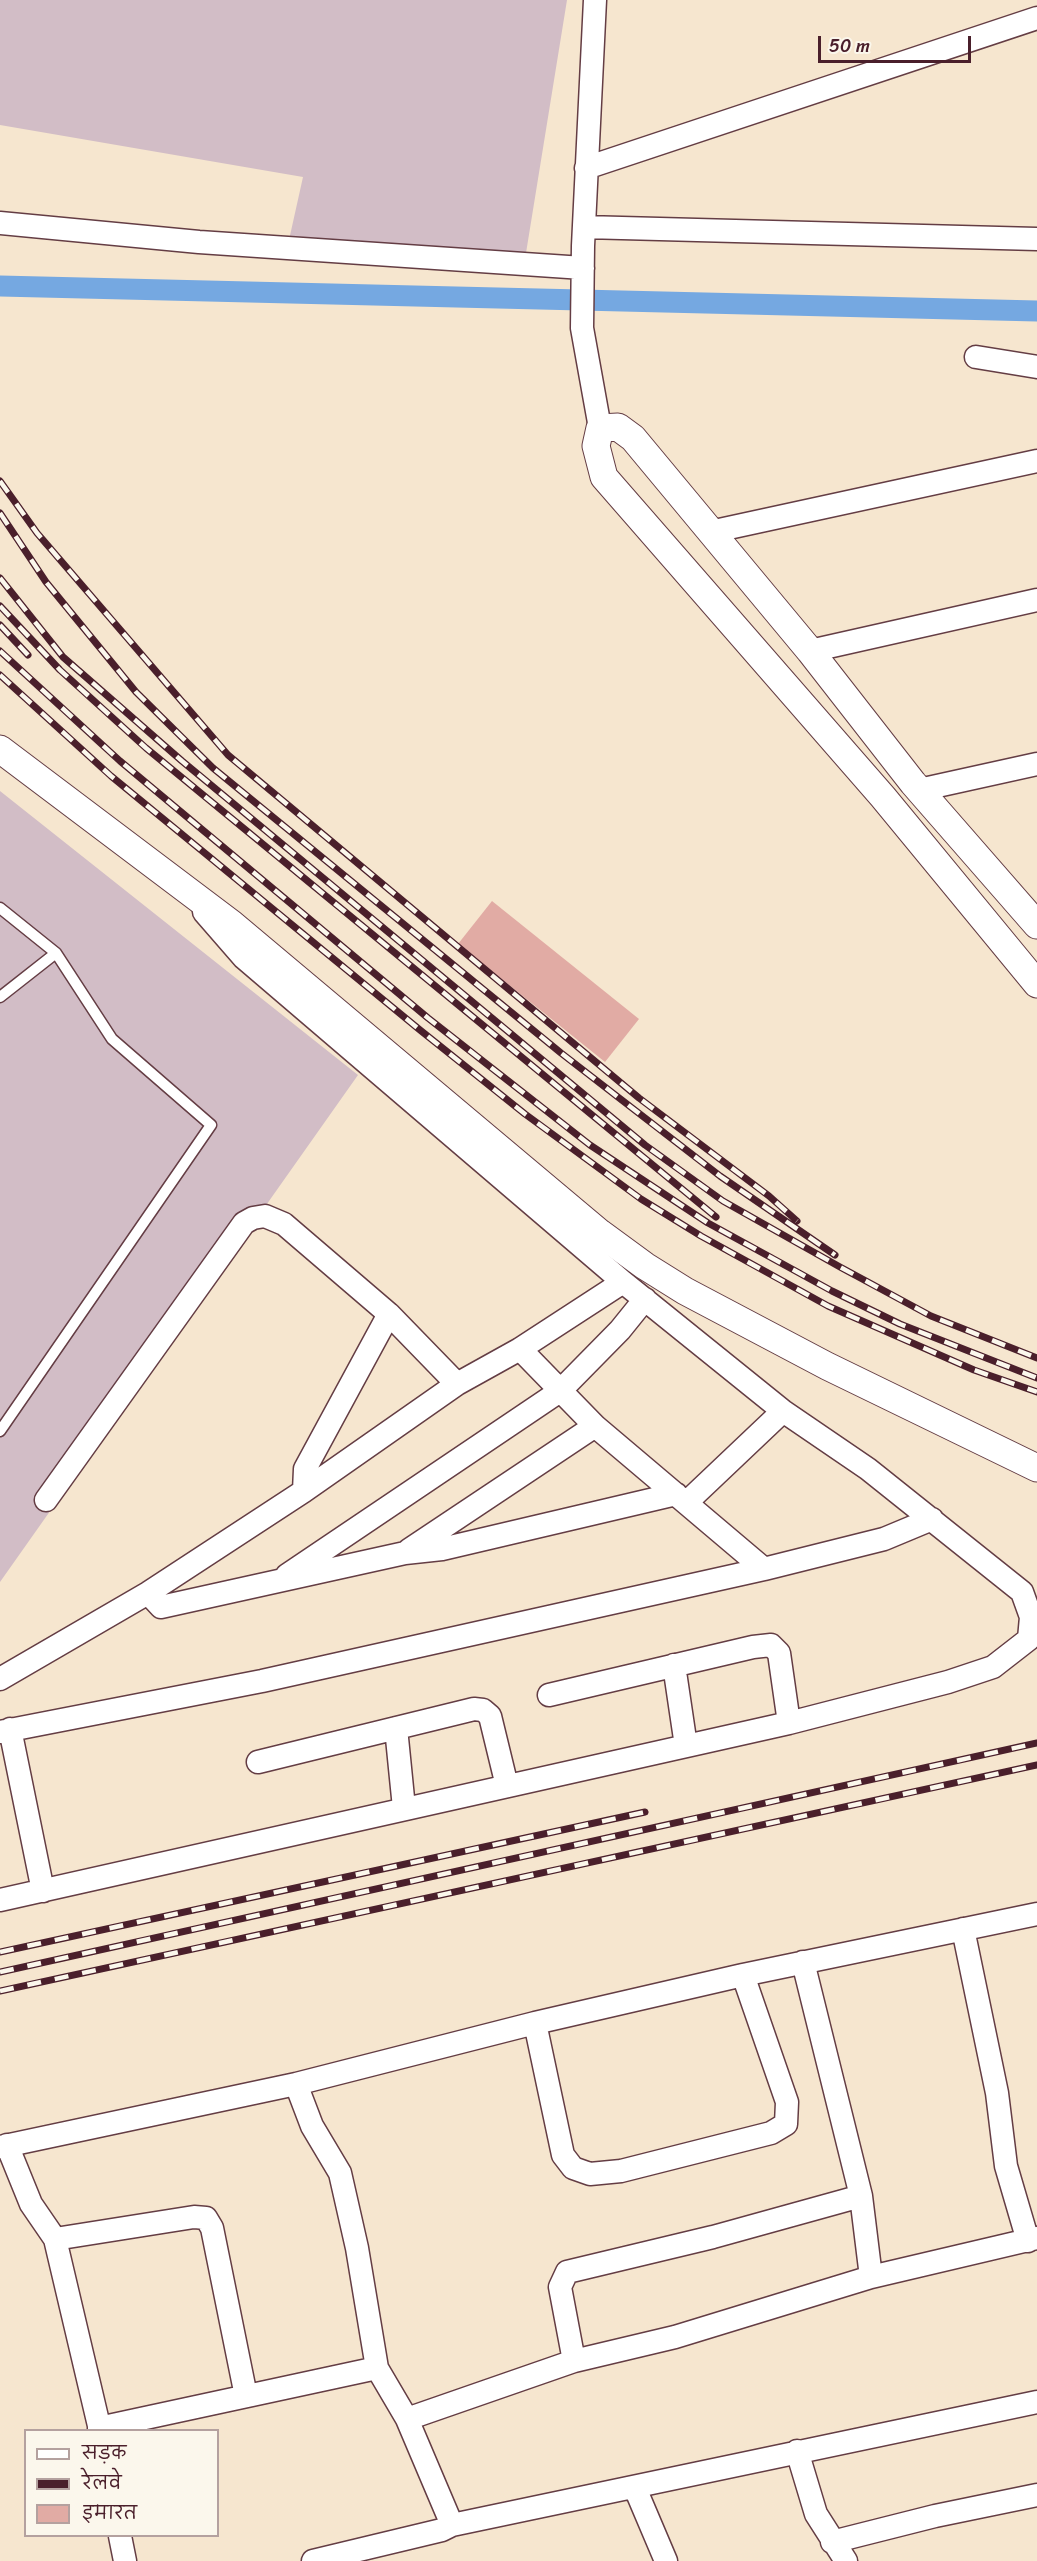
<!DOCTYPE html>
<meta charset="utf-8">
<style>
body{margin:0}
#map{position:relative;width:1037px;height:2561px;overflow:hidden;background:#f6e6cf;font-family:Sriracha,"Playpen Sans Deva",sans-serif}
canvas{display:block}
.legend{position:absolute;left:24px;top:2429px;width:195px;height:108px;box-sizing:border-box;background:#fbf7ec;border:2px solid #b4a19f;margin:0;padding:8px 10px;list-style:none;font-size:18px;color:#4a1f2b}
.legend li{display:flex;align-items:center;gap:12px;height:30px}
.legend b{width:30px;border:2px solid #b4a19f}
.scale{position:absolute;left:818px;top:36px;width:153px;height:27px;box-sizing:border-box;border:3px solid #4a1f2b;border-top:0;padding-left:8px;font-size:18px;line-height:21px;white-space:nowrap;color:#4a1f2b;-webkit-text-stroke:4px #fbf7ec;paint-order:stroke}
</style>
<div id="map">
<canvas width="1037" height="2561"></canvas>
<ul class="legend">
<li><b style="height:8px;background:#fff"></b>सड़क</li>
<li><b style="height:8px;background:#4a1f2b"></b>रेलवे</li>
<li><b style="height:16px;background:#e1aba4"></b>इमारत</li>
</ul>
<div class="scale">50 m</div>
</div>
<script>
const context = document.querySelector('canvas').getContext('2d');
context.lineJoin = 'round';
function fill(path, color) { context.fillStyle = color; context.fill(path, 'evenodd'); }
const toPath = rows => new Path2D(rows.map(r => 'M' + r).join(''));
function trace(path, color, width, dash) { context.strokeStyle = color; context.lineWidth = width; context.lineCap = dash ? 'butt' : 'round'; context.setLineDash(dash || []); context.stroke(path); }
fill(toPath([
 [0,0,567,0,526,253,289,240,303,177,0,125],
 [0,791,358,1075,0,1582]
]), '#d2bdc6');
trace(toPath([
 [0,286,1037,311]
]), '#75a8e1', 21);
fill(toPath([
 [492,901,639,1019,605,1062,458,944]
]), '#e1aba4');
const service = toPath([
 [0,908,56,953,112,1039,211,1125,0,1431],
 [0,997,56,953]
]);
const minor = toPath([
 [595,0,583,246,582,328,600,428],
 [586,168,1037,18],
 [0,223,199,242,583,268],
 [584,227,1037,239],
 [976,357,1037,367],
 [710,532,1037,461],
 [810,651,1037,600],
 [919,790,1037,764],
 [520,1349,595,1426,764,1569],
 [304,1491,305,1469,389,1314],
 [46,1500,244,1223,253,1218,265,1216,284,1224,389,1314,457,1384],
 [686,1503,783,1411],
 [409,1550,595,1426],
 [287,1575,560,1391,620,1330,645,1299],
 [148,1593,161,1607,405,1553,442,1549,676,1494],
 [674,1665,686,1746],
 [0,1679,148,1593,304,1491,457,1384,520,1349,623,1282],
 [549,1695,753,1647,771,1645,779,1653,789,1723],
 [396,1728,404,1808],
 [10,1729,43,1891],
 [0,1732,262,1681,764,1569,884,1539,932,1519],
 [258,1762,474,1709,483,1710,490,1716,507,1786],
 [0,1900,789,1723,948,1682,993,1667,1029,1639,1031,1617,1022,1592,868,1469,783,1411,623,1282,244,958,204,912],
 [963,1929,997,2093,1006,2166,1028,2241],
 [803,1962,861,2196,871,2277],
 [535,2023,563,2155,573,2168,590,2174,621,2171,771,2133,786,2124,787,2102,743,1975],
 [296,2084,312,2126,340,2173,357,2248,377,2368,407,2419,452,2525],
 [7,2145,31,2204,55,2239,100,2430],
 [0,2147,296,2084,535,2023,743,1975,1037,1914],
 [55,2239,194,2217,206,2218,212,2228,246,2396],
 [574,2361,560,2287,567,2272,713,2237,861,2196],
 [407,2419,574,2361,675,2337,871,2277,1037,2238],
 [99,2428,377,2368],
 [797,2451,816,2514,846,2561],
 [635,2488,666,2561],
 [120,2536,125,2561],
 [832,2542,935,2516,1037,2495],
 [313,2561,442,2530,452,2525,1037,2402]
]);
const tertiary = toPath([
 [0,749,232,924,600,1233,645,1266,685,1291,827,1366,1037,1468],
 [1037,925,913,783,810,651,633,438,618,427,600,428,596,446,604,477,883,797,1037,984]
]);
trace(service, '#643d44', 13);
trace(minor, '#643d44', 25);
trace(tertiary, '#643d44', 29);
trace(service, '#fff', 10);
trace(minor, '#fff', 22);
trace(tertiary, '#fff', 27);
const rail = toPath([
 [0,481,37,533,228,755,639,1098,769,1196,797,1221],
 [0,513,46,582,136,692,213,768,561,1053,720,1176,835,1255],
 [0,578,63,657,182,761,645,1145,723,1201,840,1267,931,1316,1037,1358],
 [0,606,60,670,146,748,716,1217],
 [0,625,28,655],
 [0,651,120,761,428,1018,590,1145,708,1223,832,1291,900,1324,1037,1378],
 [0,675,111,776,420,1030,525,1114,641,1199,701,1236,828,1306,974,1370,1037,1392],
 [0,1952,645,1812],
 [0,1972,1037,1743],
 [0,1991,1037,1765]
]);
trace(rail, '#4a1f2b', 7);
trace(rail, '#fbf7ec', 4.5, [14]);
</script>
